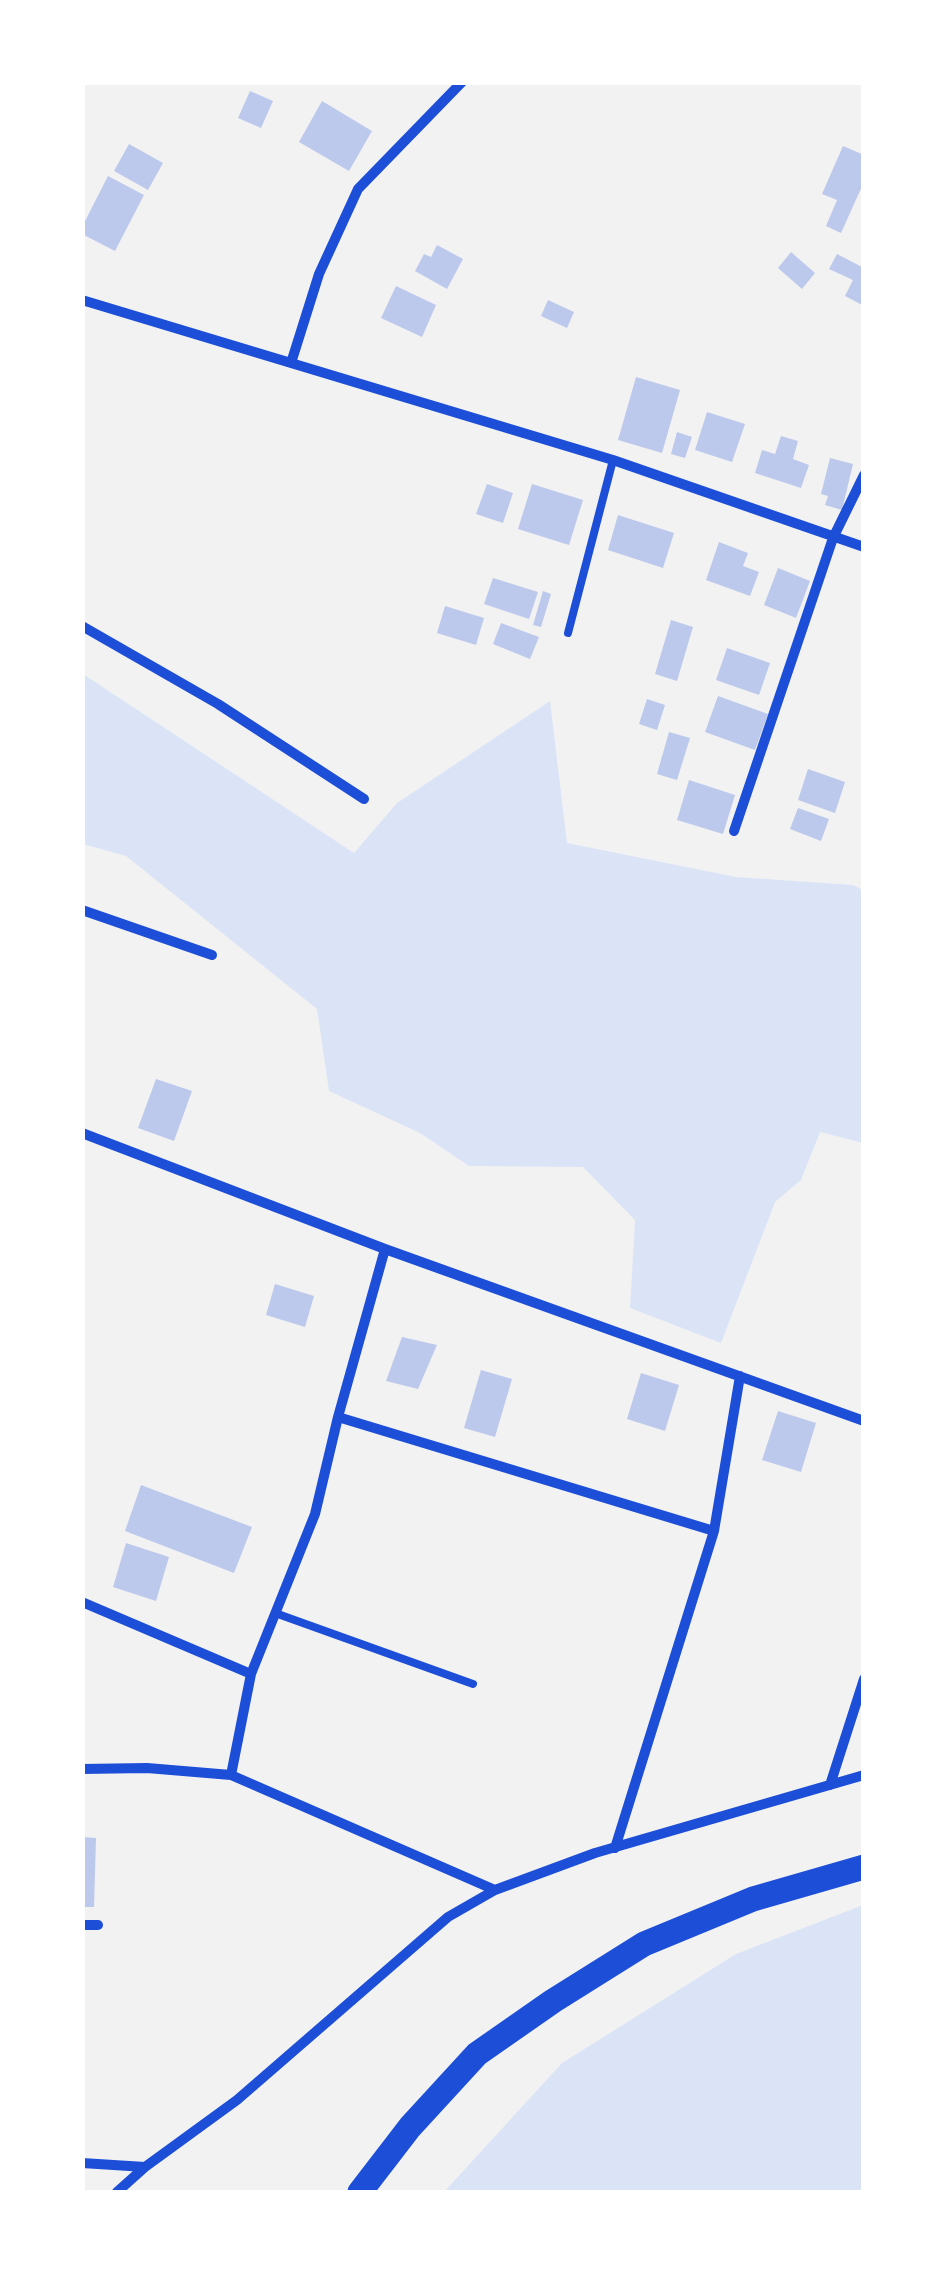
<!DOCTYPE html>
<style>
body{margin:0}
#map{position:relative;width:946px;height:2275px;overflow:hidden;background:#f2f2f2;font-family:Helvetica,sans-serif}
canvas{display:block}
.frame{position:absolute;inset:0;border:85px solid #fff;pointer-events:none}
</style>
<div id="map">
<canvas width="946" height="2275"></canvas>
<div class="frame"></div>
</div>
<script>
const context = document.querySelector('canvas').getContext('2d');
context.lineJoin = 'round';
function fill(path, color) { context.fillStyle = color; context.fill(path, 'evenodd'); }
const toPath = rows => new Path2D(rows.map(r => 'M' + r).join(''));
function trace(path, color, width, dash) { context.strokeStyle = color; context.lineWidth = width; context.lineCap = dash ? 'butt' : 'round'; context.setLineDash(dash || []); context.stroke(path); }
fill(toPath([
 [83,674,354,853,397,803,550,701,567,843,736,877,853,885,863,890,863,1143,820,1132,801,1180,775,1202,721,1343,630,1308,635,1220,583,1167,469,1166,420,1133,329,1091,317,1009,126,856,83,844],
 [863,1905,863,2192,444,2192,562,2063,736,1954]
]), '#dbe4f7');
fill(toPath([
 [250,91,273,101,261,128,238,118],
 [322,101,372,131,349,171,299,142],
 [129,144,163,163,148,190,114,171],
 [843,146,864,155,864,182,841,233,826,226,837,200,822,194],
 [108,176,144,195,115,251,82,234,82,227],
 [437,245,463,259,447,289,415,271,424,254,431,257],
 [791,252,815,273,802,289,778,268],
 [837,254,864,268,864,306,845,296,853,280,829,269],
 [396,286,436,305,422,337,381,318],
 [548,300,574,312,567,328,541,316],
 [636,377,680,390,662,453,618,440],
 [707,412,745,424,732,462,695,450],
 [677,432,692,437,685,458,671,454],
 [781,436,798,441,793,459,809,465,801,488,755,473,762,450,775,454],
 [830,458,853,464,842,510,825,505,828,496,821,494],
 [487,484,513,493,503,523,476,514],
 [532,484,583,500,569,545,518,529],
 [618,515,674,533,663,568,608,550],
 [719,542,748,553,743,566,759,572,750,596,706,580],
 [778,568,810,581,796,618,764,605],
 [493,578,538,592,529,619,484,604],
 [543,591,551,594,541,627,533,625],
 [445,606,484,618,476,645,437,633],
 [671,620,693,627,677,681,655,674],
 [501,623,539,637,530,659,493,644],
 [727,648,770,663,759,695,716,680],
 [718,696,768,714,755,750,705,732],
 [647,699,665,705,657,730,639,724],
 [669,732,690,738,677,780,657,774],
 [808,769,845,782,835,813,798,800],
 [689,780,735,795,723,834,677,820],
 [798,808,829,819,821,841,790,829],
 [156,1079,192,1091,174,1141,138,1128],
 [275,1284,314,1296,305,1327,266,1315],
 [402,1337,437,1345,418,1389,386,1381],
 [481,1370,512,1379,495,1437,464,1428],
 [641,1373,679,1385,665,1431,627,1419],
 [778,1411,816,1423,801,1472,762,1460],
 [141,1485,252,1527,234,1573,125,1531],
 [126,1543,169,1557,156,1601,113,1587],
 [82,1837,96,1838,94,1907,82,1907]
]), '#bdc9ec');
trace(toPath([
 [568,633,613,460],
 [275,1613,473,1684]
]), '#1d4ed8', 8);
trace(toPath([
 [82,300,613,460,864,547],
 [291,363,319,274,358,189,462,82],
 [82,626,218,704,364,799],
 [734,831,833,538,864,475],
 [82,910,212,955],
 [82,1133,385,1249,864,1421],
 [385,1249,338,1417,714,1531],
 [82,1602,251,1674],
 [82,1769,147,1768,231,1775,495,1890],
 [231,1775,251,1674,315,1514,338,1417],
 [830,1785,864,1679],
 [615,1848,714,1531,740,1376],
 [82,1925,98,1925],
 [82,2163,145,2167],
 [117,2192,145,2167,237,2100,448,1917,495,1890,595,1853,864,1775]
]), '#1d4ed8', 10);
trace(toPath([
 [360,2192,410,2127,477,2054,553,2001,644,1944,753,1899,864,1867]
]), '#1d4ed8', 25);
</script>
